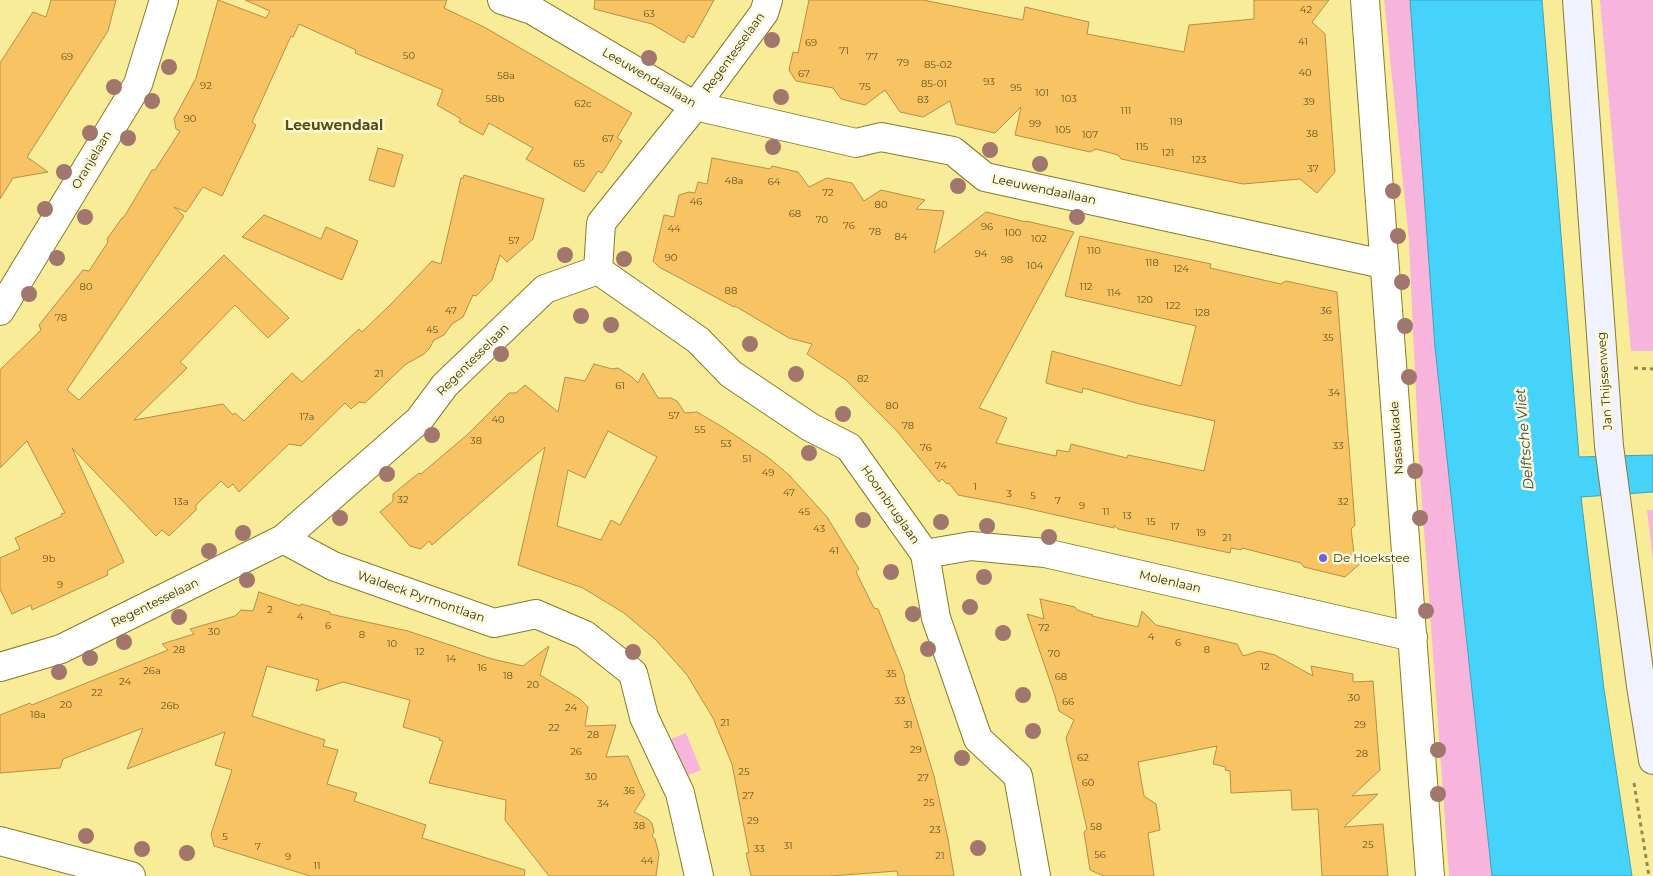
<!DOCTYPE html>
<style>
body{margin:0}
canvas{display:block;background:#f8ec99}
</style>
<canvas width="1653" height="876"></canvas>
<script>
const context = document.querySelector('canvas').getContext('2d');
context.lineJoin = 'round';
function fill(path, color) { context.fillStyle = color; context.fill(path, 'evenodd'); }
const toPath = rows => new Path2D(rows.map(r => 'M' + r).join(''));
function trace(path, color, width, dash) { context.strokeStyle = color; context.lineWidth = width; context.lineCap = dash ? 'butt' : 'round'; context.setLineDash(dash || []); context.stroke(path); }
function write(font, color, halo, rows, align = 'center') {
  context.font = font + ' Montserrat,sans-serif'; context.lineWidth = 5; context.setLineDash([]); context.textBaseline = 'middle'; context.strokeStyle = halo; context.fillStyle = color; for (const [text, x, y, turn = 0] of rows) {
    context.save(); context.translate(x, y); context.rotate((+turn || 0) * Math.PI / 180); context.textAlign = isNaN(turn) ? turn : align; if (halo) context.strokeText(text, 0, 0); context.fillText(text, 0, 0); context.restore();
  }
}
fill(toPath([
 [1384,0,1410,0,1435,347,1492,876,1449,876,1419,460,1409,240],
 [1600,0,1653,0,1653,351,1631,351],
 [1647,510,1653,510,1653,561],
 [686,733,701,770,683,777,668,740]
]), '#f7b5de');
const water = toPath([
 [1410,0,1542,0,1579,457,1653,455,1653,492,1581,497,1604,689,1632,876,1492,876,1435,347,1410,0]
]);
fill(water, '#46d3fb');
trace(water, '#41a2b4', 1);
const building = toPath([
 [51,0,116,0,108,31,27,157,48,172,13,178,0,199,0,63,33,12,46,17,51,0],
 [218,0,266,18,270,11,245,0,447,0,444,8,484,27,632,113,617,138,622,141,602,173,598,171,584,192,526,159,533,148,489,123,483,135,459,122,461,119,437,105,443,90,355,53,356,50,299,24,293,37,291,36,252,122,256,125,222,196,203,187,186,212,174,207,184,216,67,390,79,400,224,255,289,318,268,338,235,305,180,362,187,368,134,420,223,404,233,415,235,413,244,421,292,373,302,382,359,329,362,332,392,303,432,261,441,264,461,178,463,178,464,175,544,199,533,239,507,262,500,255,492,280,476,296,473,295,463,317,452,324,444,335,434,340,429,349,424,354,406,364,365,403,359,402,351,409,345,403,301,446,289,444,239,492,233,484,228,488,221,481,196,505,196,510,169,536,162,530,156,536,72,448,124,562,107,571,108,575,32,610,31,605,12,614,0,589,0,558,20,549,15,538,62,516,61,514,65,513,27,441,0,468,0,370,41,330,39,325,83,270,89,271,108,242,107,239,122,218,124,217,152,170,155,170,180,131,176,129,174,119,196,78,218,0],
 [595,0,714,0,693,38,688,35,684,43,652,24,594,9,595,0],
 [809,0,923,0,1023,20,1025,7,1089,22,1087,34,1184,52,1189,25,1254,19,1254,0,1329,0,1312,22,1325,34,1335,172,1317,193,1300,179,1243,184,1121,159,1118,155,1096,149,1090,152,1015,135,1021,107,995,133,956,124,950,101,923,117,900,112,885,90,865,105,841,99,833,88,796,81,789,70,793,52,798,53,809,0],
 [378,148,403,155,394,187,369,180,378,148],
 [712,158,770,169,772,166,798,172,809,187,827,178,852,183,864,201,881,190,925,200,916,209,944,211,934,253,986,212,1026,222,1026,221,1074,232,979,408,1007,418,996,443,1056,456,1057,450,1069,452,1071,444,1127,458,1128,455,1204,471,1215,421,1140,404,1083,388,1082,393,1046,383,1052,351,1181,386,1196,326,1065,296,1080,236,1211,264,1210,268,1281,284,1286,281,1337,292,1355,525,1351,529,1354,553,1364,560,1345,577,1304,567,1301,563,1242,548,1241,550,1231,548,1230,553,1118,529,1114,525,1114,528,1016,506,958,495,949,483,947,484,942,479,939,482,896,430,846,380,807,354,812,344,789,338,735,306,734,307,659,267,653,261,664,215,674,217,679,195,689,192,695,193,698,182,707,184,712,158],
 [264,215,321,239,326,227,358,241,342,280,242,237,264,215],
 [594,364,612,369,618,368,632,377,638,383,643,373,658,398,671,398,677,401,685,413,697,412,724,428,769,458,789,475,827,517,859,569,856,572,874,608,878,609,905,677,904,678,934,776,948,839,954,876,898,876,897,871,830,876,751,876,746,853,749,853,732,764,713,718,687,675,656,640,624,613,583,588,518,565,545,447,432,545,429,541,421,549,410,546,380,512,393,501,393,494,419,473,421,474,467,435,509,393,516,393,525,385,558,412,565,377,585,381,594,364],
 [608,431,657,457,620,525,611,520,601,540,557,526,568,470,585,478,608,431],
 [259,592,300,606,301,604,330,612,330,614,408,631,492,659,523,666,549,646,540,675,580,699,588,707,585,726,616,725,606,757,628,756,639,782,645,795,634,812,648,819,652,823,654,832,652,836,655,839,659,854,656,876,549,876,505,820,506,800,429,783,443,741,439,740,440,738,403,727,410,700,343,682,316,691,319,680,267,666,252,716,325,740,323,746,338,750,327,784,357,793,354,801,426,825,422,838,525,870,524,876,310,876,214,846,211,834,232,770,215,765,225,732,127,769,143,728,63,759,60,768,0,773,0,715,30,703,32,705,168,650,162,644,194,634,190,629,235,616,241,610,253,611,259,592],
 [1040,599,1075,607,1077,610,1093,615,1092,616,1138,627,1142,611,1156,625,1237,644,1243,656,1259,651,1275,655,1313,676,1311,666,1353,674,1353,682,1373,681,1380,770,1352,796,1378,794,1344,827,1383,824,1388,876,1322,876,1318,809,1292,810,1291,790,1231,793,1230,771,1225,770,1226,767,1213,764,1217,746,1138,762,1144,796,1156,804,1160,830,1148,833,1154,876,1104,876,1090,870,1084,832,1087,829,1066,738,1074,720,1059,711,1055,696,1027,614,1044,619,1040,599]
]);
fill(building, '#f8c463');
trace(building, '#b68e44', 1);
const street = toPath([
 [502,0,532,10,695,106,856,143,881,137,953,151,985,177,1383,264],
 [1365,0,1430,876],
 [598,270,698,340,731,374,810,427,849,447,925,554,936,618,978,739,1018,776,1036,876],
 [0,311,138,84,164,0],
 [283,539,333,566,494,623,536,614,585,635,633,673,644,717,680,793,699,876],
 [925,554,971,546,1045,553,1413,637],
 [0,667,61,649,283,539,419,420,445,385,545,289,598,270,601,223,695,106,764,13,768,0],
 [0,841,131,876]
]);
const secondary = toPath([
 [1577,0,1609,446,1641,686,1653,760]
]);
trace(street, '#887c27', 30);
trace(secondary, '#887c27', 30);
trace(toPath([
 [1634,368,1653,369],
 [1634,783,1649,876]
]), '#928a50', 3, [4, 4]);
trace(street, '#fff', 28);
trace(secondary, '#f1f2ff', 28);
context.fillStyle = '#a1766c';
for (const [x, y] of [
 [772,40],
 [649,58],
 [169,67],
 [114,87],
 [781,97],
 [152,101],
 [90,133],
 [128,138],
 [773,147],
 [990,150],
 [1040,164],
 [64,172],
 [958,186],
 [1393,191],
 [45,209],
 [85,217],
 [1077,217],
 [1398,236],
 [565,255],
 [57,258],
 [624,259],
 [1402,282],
 [29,294],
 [581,316],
 [611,325],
 [1405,326],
 [750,344],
 [501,354],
 [796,374],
 [1409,377],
 [843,414],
 [432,435],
 [809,453],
 [1415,471],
 [387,474],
 [340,518],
 [1420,518],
 [863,520],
 [941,522],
 [987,526],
 [243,533],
 [1049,537],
 [209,551],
 [891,572],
 [984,577],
 [247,580],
 [970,607],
 [1426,611],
 [913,614],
 [179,617],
 [1003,633],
 [124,642],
 [928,649],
 [633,652],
 [90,658],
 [59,672],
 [1023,695],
 [1033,731],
 [1438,750],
 [962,758],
 [1438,794],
 [86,836],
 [978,848],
 [142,849],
 [187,853]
]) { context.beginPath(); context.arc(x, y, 8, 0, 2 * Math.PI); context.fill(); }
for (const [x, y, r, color] of [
 [1323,558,5,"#6862dc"]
]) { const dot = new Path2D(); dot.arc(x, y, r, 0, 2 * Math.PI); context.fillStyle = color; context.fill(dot); trace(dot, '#fcf8d8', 2); }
write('10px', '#652', null, [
 ["42",1306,10],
 ["63",649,14],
 ["41",1303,42],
 ["69",811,43],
 ["71",844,51],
 ["50",409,56],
 ["69",67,57],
 ["77",872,57],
 ["79",903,63],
 ["85-02",938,65],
 ["40",1305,73],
 ["67",804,74],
 ["58a",506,76],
 ["93",989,82],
 ["85-01",934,84],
 ["92",206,86],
 ["75",865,87],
 ["95",1016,88],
 ["101",1042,93],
 ["58b",495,99],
 ["103",1069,99],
 ["83",923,100],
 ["39",1309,102],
 ["62c",583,104],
 ["111",1126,111],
 ["90",190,119],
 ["119",1176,122],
 ["99",1035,124],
 ["105",1063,130],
 ["38",1312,134],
 ["107",1090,135],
 ["67",608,139],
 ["115",1142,147],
 ["121",1168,153],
 ["123",1199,160],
 ["65",579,164],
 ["37",1313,169],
 ["48a",734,181],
 ["64",774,182],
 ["72",828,193],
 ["46",696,202],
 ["80",881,205],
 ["68",795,214],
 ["70",822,220],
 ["76",849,226],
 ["96",987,227],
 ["44",674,229],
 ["78",875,232],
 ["100",1013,233],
 ["84",901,237],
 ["102",1039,239],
 ["57",514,241],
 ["110",1094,251],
 ["94",981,254],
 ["90",671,258],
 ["98",1007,260],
 ["118",1152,263],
 ["104",1035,266],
 ["124",1181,269],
 ["80",86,287],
 ["112",1086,287],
 ["88",731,291],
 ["114",1114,293],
 ["120",1145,300],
 ["122",1173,306],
 ["47",451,311],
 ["36",1326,311],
 ["128",1202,313],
 ["78",61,318],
 ["45",432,330],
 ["35",1328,338],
 ["21",379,374],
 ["82",863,379],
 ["61",620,386],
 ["34",1334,393],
 ["80",892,406],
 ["57",674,416],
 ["17a",307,417],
 ["40",498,420],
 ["78",908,426],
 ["55",700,430],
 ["38",476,441],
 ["53",726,444],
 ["33",1338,446],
 ["76",926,448],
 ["51",747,459],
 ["74",941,466],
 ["49",768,473],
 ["1",975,487],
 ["47",789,493],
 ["3",1009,494],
 ["5",1033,496],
 ["32",403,500],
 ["7",1058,501],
 ["13a",181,502],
 ["32",1343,502],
 ["9",1082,506],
 ["45",804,512],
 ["11",1106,512],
 ["13",1127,516],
 ["15",1151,522],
 ["17",1175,527],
 ["43",819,529],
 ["19",1201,533],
 ["21",1227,538],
 ["41",834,551],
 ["9b",49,559],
 ["9",60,585],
 ["2",270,610],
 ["4",300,617],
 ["6",328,626],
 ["72",1044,628],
 ["30",214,632],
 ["8",362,635],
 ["4",1151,637],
 ["6",1178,643],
 ["10",392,644],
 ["28",179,650],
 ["8",1207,650],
 ["12",420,652],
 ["70",1054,654],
 ["14",451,659],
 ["12",1265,667],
 ["16",482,668],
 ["26a",152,671],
 ["35",891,674],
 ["18",508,676],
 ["68",1061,677],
 ["24",125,682],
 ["20",533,685],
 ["22",97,693],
 ["30",1354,698],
 ["33",900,701],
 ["66",1068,702],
 ["20",66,705],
 ["26b",170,706],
 ["24",571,708],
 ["18a",38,715],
 ["21",725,723],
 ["31",908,725],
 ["29",1360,725],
 ["22",554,728],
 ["28",593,735],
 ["29",916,750],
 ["26",576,752],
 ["28",1362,754],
 ["62",1083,758],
 ["25",744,772],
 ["30",591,777],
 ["27",923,778],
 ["60",1088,783],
 ["36",629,791],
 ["27",748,796],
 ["25",929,803],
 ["34",603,804],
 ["29",753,821],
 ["38",639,826],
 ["58",1096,827],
 ["23",935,830],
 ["5",225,837],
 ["25",1368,845],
 ["31",788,846],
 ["7",258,847],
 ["33",759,849],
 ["56",1100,855],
 ["21",940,856],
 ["9",288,857],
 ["44",647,861],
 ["11",317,866]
]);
write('12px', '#35300d', '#fcf8d8', [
 ["Regentesselaan",734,53,-54],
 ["Leeuwendaallaan",649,78,30],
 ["Oranjelaan",92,160,-59],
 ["Leeuwendaallaan",1044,190,12],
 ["Regentesselaan",473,360,-45],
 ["Jan Thijssenweg",1605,381,-94],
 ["Nassaukade",1397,438,-94],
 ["Hoornbruglaan",890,505,55],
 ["Molenlaan",1170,582,13],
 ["Waldeck Pyrmontlaan",421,597,19],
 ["Regentesselaan",155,603,-26]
]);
write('12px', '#35300d', '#fcf8d8', [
 ["De Hoekstee",1333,558]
], 'left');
write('bold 14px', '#584f0a', '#fcf8d8', [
 ["Leeuwendaal",334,126]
]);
write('italic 14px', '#2c4953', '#fcf8d8', [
 ["Delftsche Vliet",1525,439,-95]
]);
</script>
